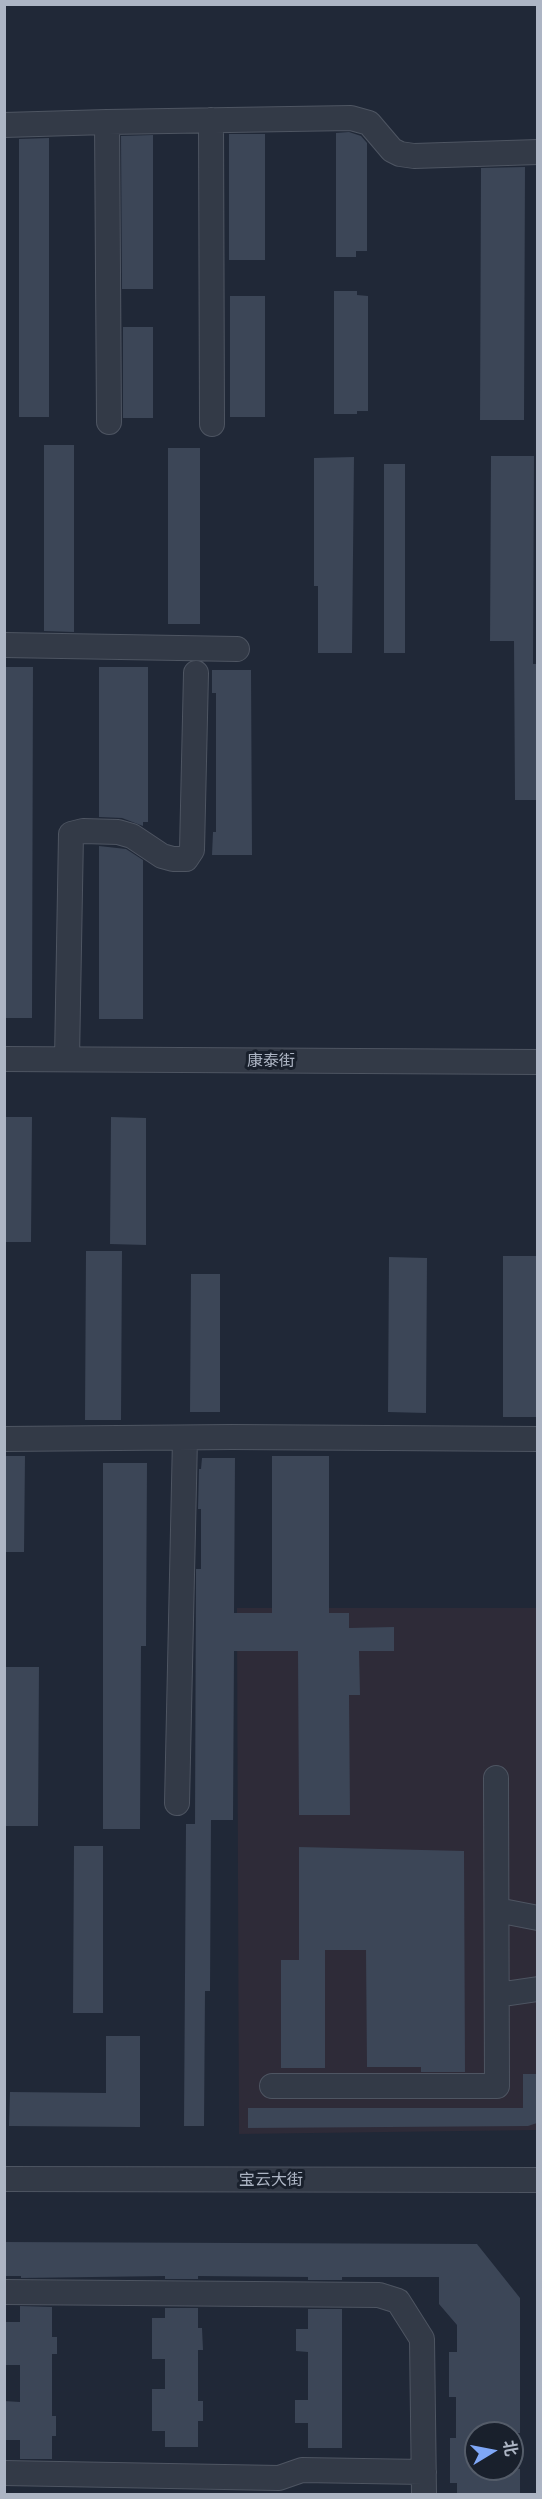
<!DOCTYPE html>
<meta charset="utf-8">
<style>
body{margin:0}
#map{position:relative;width:542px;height:2499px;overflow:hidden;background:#202837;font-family:"Work Sans","Noto Sans SC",sans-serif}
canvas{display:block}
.frame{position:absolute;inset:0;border:6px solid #adb5c4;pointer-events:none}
.north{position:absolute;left:464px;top:2421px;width:60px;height:60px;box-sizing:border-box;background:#19202c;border:2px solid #545c69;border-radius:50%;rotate:80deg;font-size:16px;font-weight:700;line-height:24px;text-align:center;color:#adb5c4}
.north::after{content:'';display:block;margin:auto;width:21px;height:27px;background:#7fa7f7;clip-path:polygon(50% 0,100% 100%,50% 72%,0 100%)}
</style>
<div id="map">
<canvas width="542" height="2499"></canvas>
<div class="frame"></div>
<div class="north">北</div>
</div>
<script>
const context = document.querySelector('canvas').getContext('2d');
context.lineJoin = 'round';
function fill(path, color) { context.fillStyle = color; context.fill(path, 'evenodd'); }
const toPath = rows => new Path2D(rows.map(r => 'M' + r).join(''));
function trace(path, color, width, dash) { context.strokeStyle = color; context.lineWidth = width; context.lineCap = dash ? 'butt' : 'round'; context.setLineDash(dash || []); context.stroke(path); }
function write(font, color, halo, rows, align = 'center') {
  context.font = font + ' "Work Sans","Noto Sans SC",sans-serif'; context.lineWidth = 6; context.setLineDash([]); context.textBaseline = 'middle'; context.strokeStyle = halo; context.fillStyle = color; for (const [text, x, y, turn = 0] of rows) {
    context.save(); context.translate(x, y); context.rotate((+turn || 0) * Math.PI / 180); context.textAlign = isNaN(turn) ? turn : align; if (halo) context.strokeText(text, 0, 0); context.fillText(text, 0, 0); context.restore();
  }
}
fill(toPath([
 [237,1608,537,1608,537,2130,239,2134]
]), '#2e2b38');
fill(toPath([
 [349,132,361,136,367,143,367,251,356,251,356,257,336,257,336,133],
 [229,134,265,134,265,260,229,260],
 [153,135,153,289,122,289,121,136],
 [49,138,49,417,19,417,19,139],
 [525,167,524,420,480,420,481,168],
 [334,291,357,291,357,295,368,296,368,411,357,411,357,414,334,414],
 [230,296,265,296,265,417,230,417],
 [123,327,153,327,153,418,123,418],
 [44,445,74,445,74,632,44,631],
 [168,448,200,448,200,624,168,624],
 [491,456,534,456,533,664,537,664,537,800,515,800,514,641,490,641],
 [354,457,352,653,318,653,318,586,314,586,314,458],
 [384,464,405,464,405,653,384,653],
 [4,667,33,667,32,1018,4,1018],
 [99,667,148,667,148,822,143,822,143,826,122,818,99,817],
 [212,670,251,670,252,855,212,855,213,832,216,832,216,693,212,693],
 [99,846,126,849,143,860,143,1019,99,1019],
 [4,1117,32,1117,31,1242,4,1242],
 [111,1117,146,1118,146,1245,110,1244],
 [86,1251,122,1251,121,1420,85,1420],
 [503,1256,537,1256,537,1417,503,1417],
 [389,1257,427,1258,426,1413,388,1412],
 [191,1274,220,1274,220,1412,190,1412],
 [4,1456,25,1456,24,1552,4,1552],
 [272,1456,329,1456,329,1613,349,1613,349,1628,394,1627,394,1651,359,1651,360,1695,349,1695,350,1815,299,1815,298,1651,234,1651,233,1820,211,1820,210,1991,205,1991,204,2126,184,2126,186,1824,195,1824,196,1569,201,1569,201,1509,198,1509,199,1469,201,1469,202,1458,235,1458,234,1613,272,1613],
 [103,1463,147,1463,146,1646,141,1646,140,1829,103,1829],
 [4,1667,39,1667,38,1826,4,1826],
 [74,1846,103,1846,103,2013,73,2013],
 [299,1847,464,1851,465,2072,421,2072,421,2067,367,2067,366,1950,325,1950,325,2068,281,2068,281,1960,299,1960],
 [106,2036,140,2036,140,2127,9,2126,10,2092,106,2093],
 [523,2074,537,2074,537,2123,528,2126,248,2128,248,2108,523,2108],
 [4,2242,477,2244,520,2298,520,2433,476,2433,476,2469,520,2469,520,2494,457,2494,457,2483,450,2483,450,2438,456,2438,456,2397,449,2397,449,2352,457,2352,457,2325,439,2304,439,2277,342,2277,342,2280,308,2280,308,2277,198,2276,198,2279,165,2279,165,2276,21,2278,21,2276,4,2276],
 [20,2306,52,2307,52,2337,57,2337,57,2354,52,2354,52,2416,56,2416,56,2436,52,2436,52,2459,20,2459,20,2440,4,2440,4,2401,20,2402,20,2365,4,2365,4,2322,20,2322],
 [165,2308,198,2308,198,2328,202,2328,203,2350,198,2350,198,2401,203,2401,203,2421,198,2421,198,2447,165,2447,165,2431,152,2431,152,2389,165,2389,165,2359,152,2359,152,2318,165,2318],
 [308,2309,342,2309,342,2448,308,2448,308,2423,295,2423,295,2400,308,2400,308,2352,296,2351,296,2329,308,2329]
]), '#3c4657');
const minor = toPath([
 [211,120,212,424],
 [4,125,107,122],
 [109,422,107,122,351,118,369,123,392,150,400,154,414,156,538,152],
 [4,645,237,649],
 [4,1059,538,1062],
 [67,1059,71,834,83,831,118,832,132,836,162,856,173,859,186,859,192,850,196,673],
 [4,1439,232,1437,538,1439],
 [177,1803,185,1438],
 [497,1910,538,1918],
 [497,1995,538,1989],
 [272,2086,497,2086,496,1778],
 [4,2179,538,2180],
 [4,2292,379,2295,398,2301,422,2339,424,2494],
 [4,2473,279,2478,302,2470,424,2472]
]);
trace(minor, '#4e5562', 26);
trace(minor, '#333a47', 24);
write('16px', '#adb5c4', '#19202c', [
 ["康泰街",271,1061],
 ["宝云大街",271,2180]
]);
</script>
